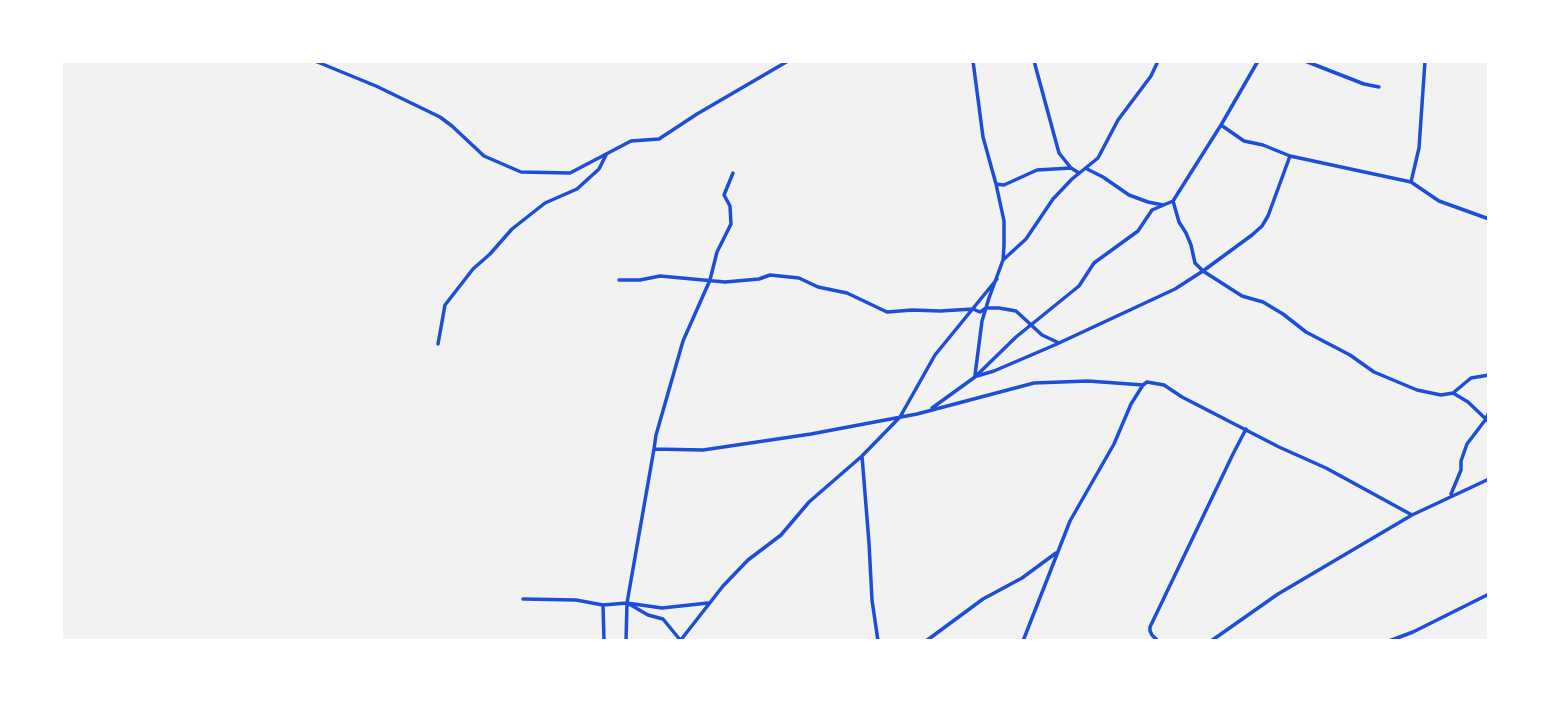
<!DOCTYPE html>
<style>
body{margin:0}
#map{position:relative;width:1550px;height:702px;overflow:hidden;background:#f2f2f2;font-family:Poppins,sans-serif}
canvas{display:block}
.frame{position:absolute;inset:0;border:63px solid #fff;pointer-events:none}
</style>
<div id="map">
<canvas width="1550" height="702"></canvas>
<div class="frame"></div>
</div>
<script>
const context = document.querySelector('canvas').getContext('2d');
context.lineJoin = 'round';
const toPath = rows => new Path2D(rows.map(r => 'M' + r).join(''));
function trace(path, color, width, dash) { context.strokeStyle = color; context.lineWidth = width; context.lineCap = dash ? 'butt' : 'round'; context.setLineDash(dash || []); context.stroke(path); }
trace(toPath([
 [315,61,376,86,440,117,452,126,484,156,521,172,570,173,631,141,659,139,697,114,788,61],
 [973,61,983,137,996,184,1004,221,1004,246,1003,260,989,298,982,321,975,375],
 [1034,61,1059,153,1071,168,1079,173],
 [1305,61,1364,84,1379,87],
 [1221,125,1244,141,1263,145,1290,156,1411,182,1439,201,1489,219],
 [1087,169,1103,177,1129,195,1148,202,1163,205],
 [1411,182,1419,148,1425,61],
 [996,184,1004,185,1037,170,1071,168],
 [1173,201,1179,222,1186,233,1191,245,1195,263,1203,271,1242,296,1263,302,1283,314,1306,332,1350,355,1374,372,1417,390,1441,395,1453,393,1471,378,1489,375],
 [1003,260,1026,239,1053,199,1072,179,1098,158,1118,120,1151,76,1158,61],
 [619,280,640,280,660,276,725,282,759,279,770,275,799,278,818,287,847,293,887,312,912,310,940,311,973,309,980,312,986,308,999,308,1016,311,1042,335,1059,343,1175,289,1203,271,1252,235,1262,226,1268,216,1290,156],
 [438,344,445,305,473,269,490,254,512,229,545,203,577,189,599,169,606,155],
 [977,376,994,371,1057,344],
 [1453,393,1468,402,1489,422],
 [932,408,975,377,1016,337,1079,286,1094,263,1138,231,1152,210,1173,201,1221,125,1258,61],
 [654,449,656,435,683,341,710,280,717,252,731,224,730,206,724,195,733,173],
 [862,456,869,543,872,600,878,641],
 [1451,494,1461,470,1461,461,1467,444,1486,419,1489,412],
 [523,599,576,600,603,605,627,603,662,608,708,603],
 [629,604,648,615,663,619,681,641],
 [603,605,604,641],
 [626,641,627,603,654,449,703,450,811,434,917,414,1034,383,1088,381,1143,385],
 [680,641,723,586,748,560,781,535,809,502,862,456,900,417,935,355,997,279],
 [926,641,983,599,1022,578,1056,553],
 [1023,641,1070,521,1114,444,1131,404,1143,385,1147,382,1164,385,1182,397,1279,447,1326,468,1412,515],
 [1158,641,1152,635,1150,631,1150,627,1233,454,1246,429],
 [1211,641,1278,594,1412,515,1489,479],
 [1389,641,1413,632,1489,594]
]), '#1d4ed8', 3.5);
</script>
